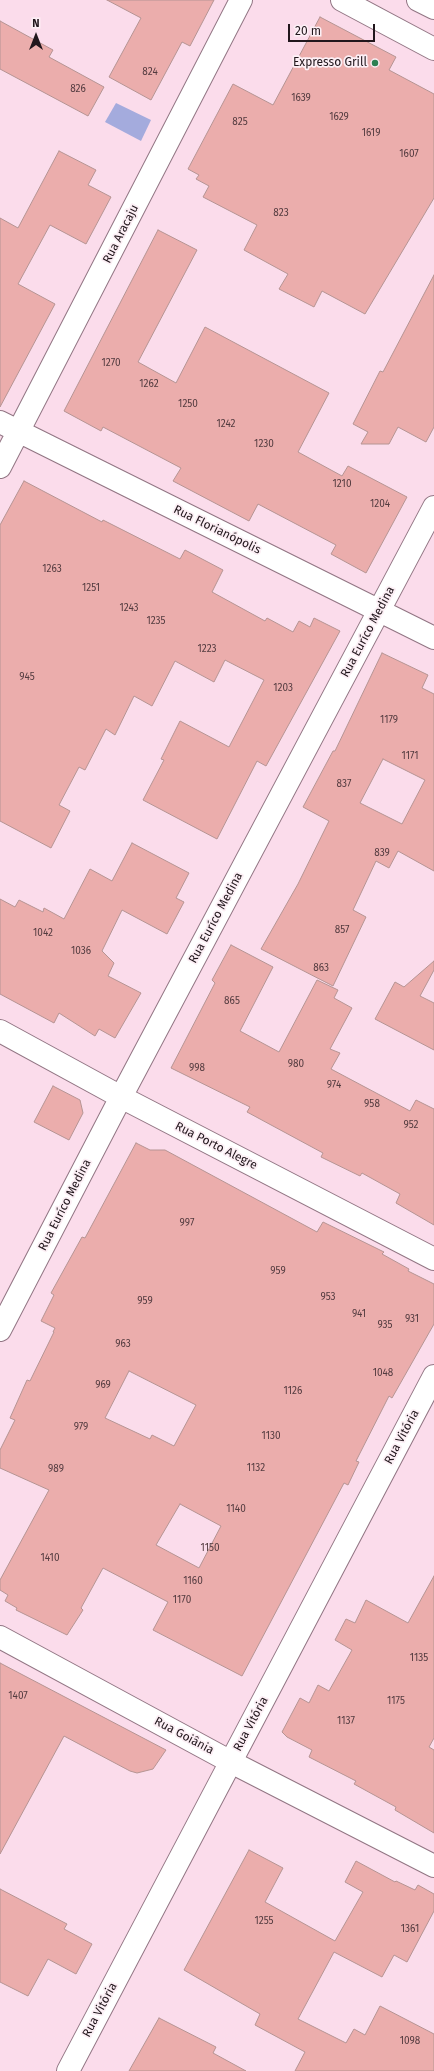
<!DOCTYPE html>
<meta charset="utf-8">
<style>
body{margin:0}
#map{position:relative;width:434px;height:2071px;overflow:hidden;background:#fbdceb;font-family:"Fira Sans",sans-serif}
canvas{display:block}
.north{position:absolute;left:16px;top:16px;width:40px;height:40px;-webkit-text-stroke:3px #fceff5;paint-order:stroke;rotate:0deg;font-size:11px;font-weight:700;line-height:16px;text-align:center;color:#21161c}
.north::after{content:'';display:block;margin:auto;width:14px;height:18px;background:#21161c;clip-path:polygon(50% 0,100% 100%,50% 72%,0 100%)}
.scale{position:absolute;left:288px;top:24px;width:87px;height:18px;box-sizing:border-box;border:2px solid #21161c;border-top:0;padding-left:5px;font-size:12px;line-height:14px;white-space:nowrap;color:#21161c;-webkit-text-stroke:3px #fceff5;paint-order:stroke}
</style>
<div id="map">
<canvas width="434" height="2071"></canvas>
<div class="north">N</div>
<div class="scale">20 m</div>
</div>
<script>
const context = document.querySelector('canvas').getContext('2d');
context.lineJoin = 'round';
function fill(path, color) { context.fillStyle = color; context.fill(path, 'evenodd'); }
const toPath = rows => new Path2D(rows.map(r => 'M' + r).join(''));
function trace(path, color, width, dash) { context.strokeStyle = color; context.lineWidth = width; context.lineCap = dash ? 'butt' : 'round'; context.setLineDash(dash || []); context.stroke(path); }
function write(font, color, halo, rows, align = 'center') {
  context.font = font + ' "Fira Sans",sans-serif'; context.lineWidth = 3.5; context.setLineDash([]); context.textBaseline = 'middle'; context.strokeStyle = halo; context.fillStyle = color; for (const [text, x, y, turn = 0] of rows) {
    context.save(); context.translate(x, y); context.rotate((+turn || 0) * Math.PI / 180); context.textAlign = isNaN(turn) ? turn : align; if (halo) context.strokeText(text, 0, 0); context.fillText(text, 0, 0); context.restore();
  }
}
fill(toPath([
 [116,103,151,120,141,141,105,122]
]), '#a4abdd');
const building = toPath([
 [107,0,214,0,190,46,182,42,151,100,109,77,141,18,107,0],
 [320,17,396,57,389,70,434,94,434,198,365,314,322,291,314,307,279,289,288,274,244,250,257,225,203,197,209,186,196,179,199,175,188,169,233,84,273,105,320,17],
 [0,21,53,50,49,57,104,87,88,116,0,69,0,21],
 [59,151,96,170,88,185,111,197,86,244,50,225,18,284,55,304,0,407,0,218,18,228,59,151],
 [158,230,197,250,138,362,176,383,205,327,329,393,298,452,342,476,348,466,407,497,366,573,331,554,336,545,258,504,249,521,173,481,181,468,103,427,101,431,64,411,158,230],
 [434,275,434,427,426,442,398,427,389,444,361,444,368,432,353,424,380,371,383,372,434,275],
 [24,481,102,522,103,520,180,559,185,550,223,570,212,592,265,621,267,618,293,632,299,621,310,627,314,618,340,631,266,766,257,761,217,839,143,800,164,760,161,759,180,721,229,747,264,680,225,660,214,682,175,661,152,706,134,696,115,735,106,729,85,770,79,767,59,805,70,811,51,848,0,821,0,525,24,481],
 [382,653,428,675,422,688,434,694,434,871,398,851,389,868,376,861,353,910,366,917,333,986,261,949,298,884,329,821,303,807,333,751,335,751,382,653],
 [383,759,425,780,402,824,360,803,383,759],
 [132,843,189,873,176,898,184,902,167,934,122,910,102,951,114,963,108,976,141,993,115,1038,99,1029,95,1036,59,1013,54,1023,0,994,0,899,15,907,19,900,43,912,44,908,64,919,90,869,112,881,132,843],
 [231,945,273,967,240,1031,279,1052,317,980,338,990,334,998,352,1008,330,1049,340,1053,331,1069,410,1111,416,1100,434,1109,434,1225,396,1203,400,1194,362,1173,360,1176,321,1157,323,1153,247,1112,250,1107,171,1068,215,983,212,980,231,945],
 [434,961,434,970,420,996,434,1003,434,1050,375,1019,395,982,404,987,434,961],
 [53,1086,80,1100,83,1113,69,1140,34,1122,53,1086],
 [136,1143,150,1150,165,1150,317,1232,323,1222,384,1252,382,1254,409,1269,408,1271,434,1284,434,1324,392,1398,389,1396,356,1461,359,1462,348,1485,344,1483,242,1676,153,1630,168,1602,103,1568,81,1608,83,1610,67,1635,16,1610,17,1608,5,1601,8,1595,0,1590,0,1580,49,1490,0,1468,0,1450,15,1420,10,1418,27,1380,30,1381,54,1332,53,1332,55,1328,41,1321,54,1295,51,1293,82,1237,85,1238,136,1143],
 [129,1371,196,1405,174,1446,152,1435,150,1439,105,1418,129,1371],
 [180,1504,221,1526,199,1568,156,1545,180,1504],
 [434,1576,434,1738,429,1747,434,1750,434,1833,395,1810,396,1807,354,1784,356,1781,309,1757,312,1750,287,1737,282,1732,300,1698,309,1703,318,1685,329,1691,352,1650,335,1640,346,1619,355,1623,366,1600,408,1623,434,1576],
 [0,1663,166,1750,153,1769,137,1773,130,1771,64,1736,0,1854,0,1663],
 [249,1850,283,1868,265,1902,335,1941,363,1892,345,1882,356,1861,395,1882,396,1881,415,1890,418,1885,434,1894,434,1911,407,1962,394,1955,382,1977,334,1952,298,2019,346,2043,354,2029,365,2035,380,2006,434,2034,434,2071,295,2071,305,2052,255,2025,260,2014,184,1970,249,1850],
 [0,1889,67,1924,64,1929,92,1944,76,1974,48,1959,28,1996,0,1982,0,1889],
 [159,2018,216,2047,213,2053,246,2071,129,2071,159,2018]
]);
fill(building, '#ebadac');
trace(building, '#b59493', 1);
const minor = toPath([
 [0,422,434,638],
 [0,467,241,0],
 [0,1031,121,1097,434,1259],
 [0,1330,121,1097,434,507],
 [0,1637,231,1762,434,1866]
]);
const primary = toPath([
 [342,0,434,49],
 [418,0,434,8],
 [68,2071,434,1376]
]);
trace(minor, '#927684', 24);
trace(primary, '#927684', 24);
trace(minor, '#fff', 22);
trace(primary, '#fff', 22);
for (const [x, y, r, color] of [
 [375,63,4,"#2d8052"]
]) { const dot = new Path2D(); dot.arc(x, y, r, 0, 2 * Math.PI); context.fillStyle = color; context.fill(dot); trace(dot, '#fceff5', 1.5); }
write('10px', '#543c40', null, [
 ["824",150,72],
 ["826",78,89],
 ["1639",301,98],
 ["1629",339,117],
 ["825",240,122],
 ["1619",371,133],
 ["1607",409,154],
 ["823",281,213],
 ["1270",111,363],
 ["1262",149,384],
 ["1250",188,404],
 ["1242",226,424],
 ["1230",264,444],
 ["1210",342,484],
 ["1204",380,504],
 ["1263",52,569],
 ["1251",91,588],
 ["1243",129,608],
 ["1235",156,621],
 ["1223",207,649],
 ["945",27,677],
 ["1203",283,688],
 ["1179",389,720],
 ["1171",410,756],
 ["837",344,784],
 ["839",382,853],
 ["857",342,930],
 ["1042",43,933],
 ["1036",81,951],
 ["863",321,968],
 ["865",232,1001],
 ["980",296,1064],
 ["998",197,1068],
 ["974",334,1085],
 ["958",372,1104],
 ["952",411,1125],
 ["997",187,1223],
 ["959",278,1271],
 ["953",328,1297],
 ["959",145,1301],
 ["941",359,1314],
 ["931",412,1319],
 ["935",385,1325],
 ["963",123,1344],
 ["1048",383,1373],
 ["969",103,1385],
 ["1126",293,1391],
 ["979",81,1427],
 ["1130",271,1436],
 ["1132",256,1468],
 ["989",56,1469],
 ["1140",236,1509],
 ["1150",210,1548],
 ["1410",50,1558],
 ["1160",193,1581],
 ["1170",182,1600],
 ["1135",419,1658],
 ["1407",18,1696],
 ["1175",396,1701],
 ["1137",346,1721],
 ["1255",264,1921],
 ["1361",410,1929],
 ["1098",410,2041]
]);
write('12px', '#21161c', '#fceff5', [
 ["Expresso Grill",367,63]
], 'right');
write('12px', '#21161c', '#fceff5', [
 ["Rua Aracaju",121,234,-63],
 ["Rua Florianópolis",217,530,26],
 ["Rua Euríco Medina",368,632,-62],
 ["Rua Euríco Medina",216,918,-62],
 ["Rua Porto Alegre",216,1146,27],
 ["Rua Euríco Medina",65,1205,-63],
 ["Rua Vitória",402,1437,-62],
 ["Rua Vitória",251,1724,-62],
 ["Rua Goiânia",184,1736,28],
 ["Rua Vitória",100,2010,-62]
]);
</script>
